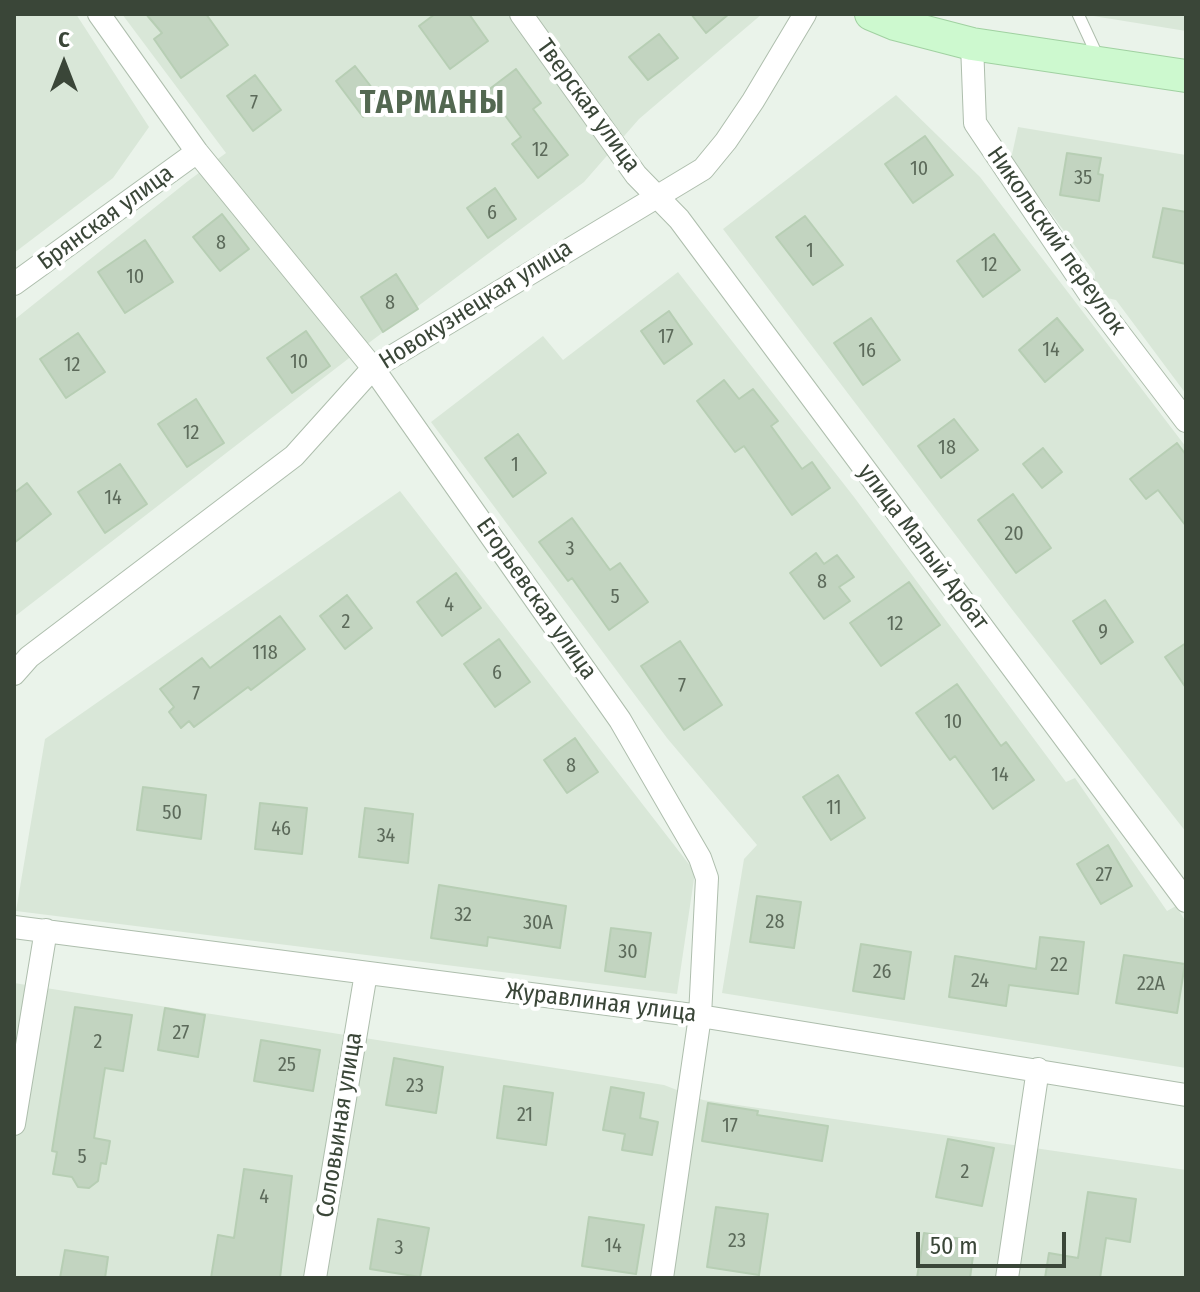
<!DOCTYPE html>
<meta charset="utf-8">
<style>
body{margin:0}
#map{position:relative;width:1200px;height:1292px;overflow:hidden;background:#eaf3ea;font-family:"Fira Sans Condensed",sans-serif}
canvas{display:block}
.frame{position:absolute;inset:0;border:16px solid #3a4638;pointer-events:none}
.north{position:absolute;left:24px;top:24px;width:80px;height:80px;-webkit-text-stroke:6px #fff;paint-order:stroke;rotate:0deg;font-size:22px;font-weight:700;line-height:32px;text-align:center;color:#3a4638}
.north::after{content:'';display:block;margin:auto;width:28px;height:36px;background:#3a4638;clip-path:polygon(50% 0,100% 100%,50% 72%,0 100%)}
.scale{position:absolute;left:916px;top:1232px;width:150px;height:36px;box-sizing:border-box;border:4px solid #3a4638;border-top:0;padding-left:10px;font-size:24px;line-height:28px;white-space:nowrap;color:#3a4638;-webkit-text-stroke:6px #fff;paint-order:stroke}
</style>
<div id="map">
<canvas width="1200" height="1292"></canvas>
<div class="frame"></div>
<div class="north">С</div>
<div class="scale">50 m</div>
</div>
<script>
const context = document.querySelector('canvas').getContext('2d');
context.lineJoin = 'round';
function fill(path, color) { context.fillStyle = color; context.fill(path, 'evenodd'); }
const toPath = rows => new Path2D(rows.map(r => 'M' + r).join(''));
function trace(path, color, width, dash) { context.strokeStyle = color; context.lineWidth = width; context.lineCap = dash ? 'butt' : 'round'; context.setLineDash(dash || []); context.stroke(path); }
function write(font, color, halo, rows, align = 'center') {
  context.font = font + ' "Fira Sans Condensed",sans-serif'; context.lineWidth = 8; context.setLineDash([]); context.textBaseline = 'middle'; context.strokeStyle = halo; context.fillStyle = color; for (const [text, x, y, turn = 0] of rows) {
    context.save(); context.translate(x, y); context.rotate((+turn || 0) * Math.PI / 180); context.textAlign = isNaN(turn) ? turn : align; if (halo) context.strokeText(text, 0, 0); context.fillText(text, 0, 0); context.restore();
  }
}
fill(toPath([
 [14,14,76,14,149,127,113,178,14,253],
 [122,14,762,14,639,119,584,182,366,345,14,617,14,320,188,181,226,153],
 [1081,14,1186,14,1186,31],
 [896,95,980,177,1186,447,1186,832,1011,608,723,229],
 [1018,127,1186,155,1186,394,1116,300,1094,295,1095,273,1011,159],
 [678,272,854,497,1066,782,1075,778,1167,911,1176,906,1186,922,1186,1068,722,993,744,859,757,845,667,738,431,422,543,336,563,360],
 [400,491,695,872,677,994,16,911,45,739],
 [14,983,664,1085,703,1100,1186,1170,1186,1278,14,1278]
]), '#d9e7d8');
const building = toPath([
 [146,14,206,14,228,45,181,78,154,39,162,33,146,14],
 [435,14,469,14,488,41,450,69,419,26,435,14],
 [691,14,729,14,706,33,691,14],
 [659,34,678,58,648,80,629,57,659,34],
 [355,66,383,102,363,117,336,81,355,66],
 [516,69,541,103,533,109,568,155,538,178,512,144,521,137,487,91,516,69],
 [255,75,281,110,253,131,227,96,255,75],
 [925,136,953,175,913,203,885,164,925,136],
 [1067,153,1101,158,1098,174,1103,175,1099,201,1060,195,1067,153],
 [495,188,516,219,488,238,467,208,495,188],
 [1163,208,1186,212,1186,264,1153,257,1163,208],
 [222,214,249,249,220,271,193,237,222,214],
 [805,216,843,265,813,285,776,237,805,216],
 [994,234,1020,270,983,297,957,261,994,234],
 [145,240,173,282,125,313,98,272,145,240],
 [396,274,418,309,383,332,361,297,396,274],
 [669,311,692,344,664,364,641,331,669,311],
 [871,318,900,360,863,385,834,343,871,318],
 [1057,318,1083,350,1045,382,1019,350,1057,318],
 [306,331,330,366,292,393,267,358,306,331],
 [78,333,105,372,66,398,40,359,78,333],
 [724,380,739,399,753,389,778,421,771,426,802,469,812,462,830,488,792,515,744,446,735,452,697,401,724,380],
 [196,399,224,443,187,467,158,424,196,399],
 [954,419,978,450,941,478,918,446,954,419],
 [518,434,546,473,513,497,485,458,518,434],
 [1177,443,1186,455,1186,526,1158,490,1146,499,1130,479,1177,443],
 [1043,448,1062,472,1042,488,1023,464,1043,448],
 [120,464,147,504,105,533,78,492,120,464],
 [27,483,51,514,14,543,14,493,27,483],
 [1013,494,1051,548,1016,573,978,520,1013,494],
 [572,518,610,570,620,563,648,602,609,630,572,578,568,581,539,542,572,518],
 [816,553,824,564,837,555,854,577,839,587,850,601,824,619,790,573,816,553],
 [456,573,481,608,442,636,417,602,456,573],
 [909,582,940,625,881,666,850,623,909,582],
 [347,595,372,628,345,649,320,616,347,595],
 [1105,600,1133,642,1101,664,1073,621,1105,600],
 [280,616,305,649,251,690,248,687,194,727,189,721,181,728,169,712,174,707,160,689,202,658,210,668,280,616],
 [499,639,530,682,495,707,464,664,499,639],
 [680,641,722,705,684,730,641,666,680,641],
 [1186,643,1186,688,1165,657,1186,643],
 [957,684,1001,746,1006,742,1034,780,993,809,955,756,950,760,916,713,957,684],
 [575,738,598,772,567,793,544,760,575,738],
 [838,775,865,818,831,840,803,797,838,775],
 [143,787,206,795,201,839,137,830,143,787],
 [260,803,307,808,302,854,255,849,260,803],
 [365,808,413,814,408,863,359,857,365,808],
 [1108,845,1132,886,1101,904,1077,864,1108,845],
 [439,885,566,906,560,948,488,937,487,946,431,938,439,885],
 [757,896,801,902,794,948,750,942,757,896],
 [611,928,651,933,645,977,605,971,611,928],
 [1040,937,1084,942,1078,994,1009,985,1006,1006,949,997,955,956,1036,969,1040,937],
 [861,944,911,952,904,999,853,991,861,944],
 [1124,955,1185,964,1177,1013,1116,1003,1124,955],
 [75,1007,132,1015,123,1071,105,1068,94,1138,110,1141,106,1164,101,1163,98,1181,89,1188,78,1187,72,1177,53,1174,57,1152,52,1151,75,1007],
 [165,1008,205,1015,198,1057,158,1050,165,1008],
 [261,1040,320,1050,313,1091,254,1081,261,1040],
 [394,1058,443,1067,436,1113,386,1105,394,1058],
 [504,1086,553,1093,546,1145,497,1138,504,1086],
 [611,1087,644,1093,640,1118,658,1122,652,1155,622,1150,625,1134,603,1130,611,1087],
 [708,1103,758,1111,757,1115,828,1126,822,1161,702,1141,708,1103],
 [948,1139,994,1148,982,1206,936,1197,948,1139],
 [244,1169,292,1176,280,1278,211,1278,218,1235,234,1238,244,1169],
 [1088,1192,1136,1199,1130,1242,1106,1238,1100,1278,1045,1278,1049,1253,1078,1258,1088,1192],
 [716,1207,768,1214,759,1275,707,1267,716,1207],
 [589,1217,644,1225,636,1274,582,1266,589,1217],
 [378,1219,429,1228,420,1277,370,1269,378,1219],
 [924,1233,975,1241,970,1278,917,1278,924,1233],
 [65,1250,108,1257,105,1278,60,1278,65,1250]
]);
fill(building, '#c2d4c0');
trace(building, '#b7ceb4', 2);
const lane = toPath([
 [1078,14,1098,57]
]);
const street = toPath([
 [99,14,197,152,373,368,620,720,700,858,707,878,700,1016,662,1278],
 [521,14,636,175,679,219,1186,901],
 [972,44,975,123,1093,299,1186,421],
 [14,284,197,152],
 [14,674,29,657,294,456,373,368,703,169,726,141,753,101,805,14],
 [14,927,700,1016,1186,1095],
 [14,1124,46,930],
 [315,1278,366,973],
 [1007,1278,1038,1069]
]);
const secondary = toPath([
 [871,14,895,24,972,44,1186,76]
]);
trace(lane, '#aebead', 13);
trace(street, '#aebead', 24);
trace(secondary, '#a0d1a1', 34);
trace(lane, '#fff', 11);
trace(street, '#fff', 22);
trace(secondary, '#cdf9cf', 32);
write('20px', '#5c6a5a', null, [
 ["7",254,103],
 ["12",540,150],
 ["10",919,169],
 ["35",1083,178],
 ["6",492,213],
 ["8",221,243],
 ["1",810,251],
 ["12",989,265],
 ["10",135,277],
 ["8",390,303],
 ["17",666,337],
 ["14",1051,350],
 ["16",867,351],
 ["10",299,362],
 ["12",72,365],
 ["12",191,433],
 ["18",947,448],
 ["1",515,465],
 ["14",113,498],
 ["20",1014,534],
 ["3",570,549],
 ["8",822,582],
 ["5",615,597],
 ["4",449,605],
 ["2",346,622],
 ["12",895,624],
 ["9",1103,632],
 ["118",265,653],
 ["6",497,673],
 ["7",682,686],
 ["7",196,694],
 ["10",953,722],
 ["8",571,766],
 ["14",1000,775],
 ["11",834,808],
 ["50",172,813],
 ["46",281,829],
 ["34",386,836],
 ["27",1104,875],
 ["32",463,915],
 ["28",775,922],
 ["30А",538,923],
 ["30",628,952],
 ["22",1059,965],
 ["26",882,972],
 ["24",980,981],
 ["22А",1151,984],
 ["27",181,1033],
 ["2",98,1042],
 ["25",287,1065],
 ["23",415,1086],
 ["21",525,1115],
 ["17",730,1126],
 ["5",82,1157],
 ["2",965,1172],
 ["4",264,1197],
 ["23",737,1241],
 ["14",613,1246],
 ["3",399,1248]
]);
write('24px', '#3a4638', '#fff', [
 ["Тверская улица",588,106,54],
 ["Брянская улица",106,218,-36],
 ["Никольский переулок",1056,241,55],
 ["Новокузнецкая улица",476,305,-32],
 ["улица Малый Арбат",923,547,53],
 ["Егорьевская улица",536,599,55],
 ["Журавлиная улица",601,1003,7],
 ["Соловьиная улица",340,1125,-81]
]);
context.letterSpacing = '2px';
write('bold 32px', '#536851', '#fff', [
 ["ТАРМАНЫ",433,104]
]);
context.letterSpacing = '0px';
</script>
